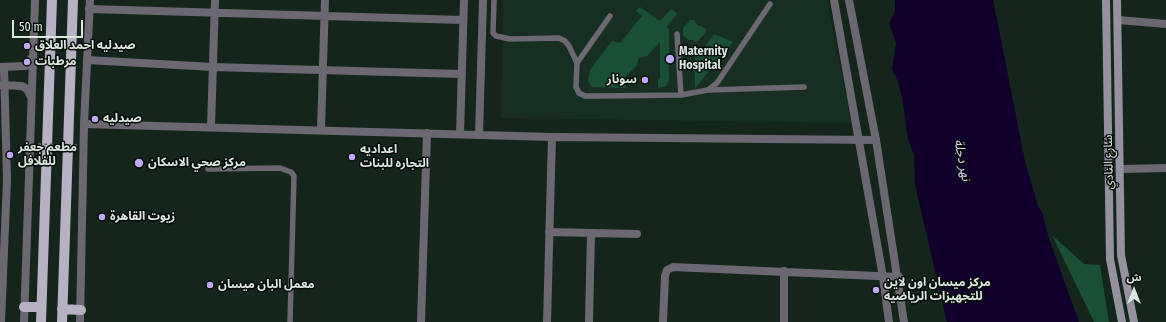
<!DOCTYPE html>
<meta charset="utf-8">
<style>
body{margin:0}
#map{position:relative;width:1166px;height:322px;overflow:hidden;background:#14251b;font-family:"Fira Sans Condensed","Noto Sans Arabic",sans-serif}
canvas{display:block}
.north{position:absolute;left:1114px;top:270px;width:40px;height:40px;-webkit-text-stroke:3px #060c08;paint-order:stroke;rotate:0deg;font-size:11px;font-weight:700;line-height:16px;text-align:center;color:#dce7e0}
.north::after{content:'';display:block;margin:auto;width:14px;height:18px;background:#dce7e0;clip-path:polygon(50% 0,100% 100%,50% 72%,0 100%)}
.scale{position:absolute;left:12px;top:20px;width:71px;height:18px;box-sizing:border-box;border:2px solid #dce7e0;border-top:0;padding-left:5px;font-size:12px;line-height:14px;white-space:nowrap;color:#dce7e0;-webkit-text-stroke:3px #060c08;paint-order:stroke}
</style>
<div id="map">
<canvas width="1166" height="322"></canvas>
<div class="north">ش</div>
<div class="scale">50 m</div>
</div>
<script>
const context = document.querySelector('canvas').getContext('2d');
context.lineJoin = 'round';
function fill(path, color) { context.fillStyle = color; context.fill(path, 'evenodd'); }
const toPath = rows => new Path2D(rows.map(r => 'M' + r).join(''));
function trace(path, color, width, dash) { context.strokeStyle = color; context.lineWidth = width; context.lineCap = dash ? 'butt' : 'round'; context.setLineDash(dash || []); context.stroke(path); }
function write(font, color, halo, rows, align = 'center') {
  context.font = font + ' "Fira Sans Condensed","Noto Sans Arabic",sans-serif'; context.lineWidth = 3; context.setLineDash([]); context.textBaseline = 'middle'; context.strokeStyle = halo; context.fillStyle = color; for (const [text, x, y, turn = 0] of rows) {
    context.save(); context.translate(x, y); context.rotate((+turn || 0) * Math.PI / 180); context.textAlign = isNaN(turn) ? turn : align; if (halo) context.strokeText(text, 0, 0); context.fillText(text, 0, 0); context.restore();
  }
}
fill(toPath([
 [503,0,827,0,851,123,501,118]
]), '#172f22');
fill(toPath([
 [640,7,660,21,671,9,677,14,667,26,669,30,669,81,666,86,658,88,658,80,660,78,660,42,647,56,639,58,637,65,622,80,626,81,626,88,592,87,588,81,590,70,612,41,620,43,642,16,636,11],
 [690,20,694,20,698,26,701,26,706,29,706,32,696,43,693,40,688,40,683,35,683,28],
 [714,34,733,42,695,88,695,50,702,51],
 [1052,235,1084,264,1100,265,1109,322,1094,322]
]), '#194f34');
fill(toPath([
 [895,0,993,0,1025,162,1038,206,1042,212,1049,239,1079,322,947,322,915,185,914,155,908,139,902,97,897,79,892,70,896,43,889,23,895,12]
]), '#12002c');
trace(toPath([
 [494,0,493,33,496,36,510,39,559,38,565,41,569,46,577,63,576,87,579,93,585,96,599,96,681,95,708,90,717,83,770,4],
 [677,34,681,95],
 [577,63,610,16],
 [709,90,804,87],
 [208,169,280,168,291,172,294,176,290,322]
]), '#6b6871', 5.5);
trace(toPath([
 [89,9,463,20],
 [1118,20,1166,24],
 [87,60,213,67,461,74],
 [84,124,552,137,876,140],
 [211,127,215,0],
 [321,130,325,0],
 [460,134,464,0],
 [479,135,483,0],
 [1121,169,1166,168],
 [549,232,637,234],
 [784,271,784,322],
 [1,322,7,180,4,67],
 [421,322,427,133],
 [547,322,552,137],
 [589,322,591,233],
 [663,322,665,276,667,270,673,267,899,277]
]), '#6b6871', 8);
trace(toPath([
 [834,0,883,277,889,322],
 [849,0,876,140,904,322],
 [0,67,26,66,33,56],
 [0,85,22,86,27,89,31,97],
 [24,322,35,0],
 [80,322,84,124,90,0]
]), '#6b6871', 8);
trace(toPath([
 [1106,0,1110,259,1122,322],
 [1117,0,1121,255,1134,322]
]), '#95919f', 8);
trace(toPath([
 [24,307,41,307],
 [62,309,81,310],
 [41,322,52,0],
 [62,322,73,0]
]), '#b6b1c3', 10);
trace(toPath([
 [38,144,78,145]
]), '#5f6e65', 1.5, [3, 3]);
for (const [x, y, r, color] of [
 [27,46,4,"#c1a8f3"],
 [670,59,5,"#c1a8f3"],
 [27,62,4,"#c1a8f3"],
 [645,80,4,"#c1a8f3"],
 [95,119,4,"#c1a8f3"],
 [10,155,4,"#c1a8f3"],
 [352,157,4,"#c1a8f3"],
 [139,163,5,"#c1a8f3"],
 [102,217,4,"#c1a8f3"],
 [210,285,4,"#c1a8f3"],
 [876,290,4,"#c1a8f3"]
]) { const dot = new Path2D(); dot.arc(x, y, r, 0, 2 * Math.PI); context.fillStyle = color; context.fill(dot); trace(dot, '#060c08', 1.5); }
write('bold 12px', '#dce7e0', '#060c08', [
 ["صيدليه احمد العلاق",35,46],
 ["Maternity",679,52],
 ["Hospital",679,66],
 ["مرطبات",35,62],
 ["سونار",637,80,"right"],
 ["صيدليه",103,119],
 ["مطعم جعفر",18,148],
 ["للفلافل",18,162],
 ["اعداديه",360,150],
 ["التجاره للبنات",360,164],
 ["مركز صحي الاسكان",148,163],
 ["زيوت القاهرة",110,217],
 ["مركز ميسان اون لاين",884,283],
 ["للتجهيزات الرياضيه",884,297],
 ["معمل البان ميسان",218,285]
], 'left');
write('12px', '#dce7e0', '#060c08', [
 ["شارع النادي",1109,162,-91]
]);
write('italic 13px', '#ddd3f7', '#060c08', [
 ["نهر دجلة",962,160,79]
]);
</script>
